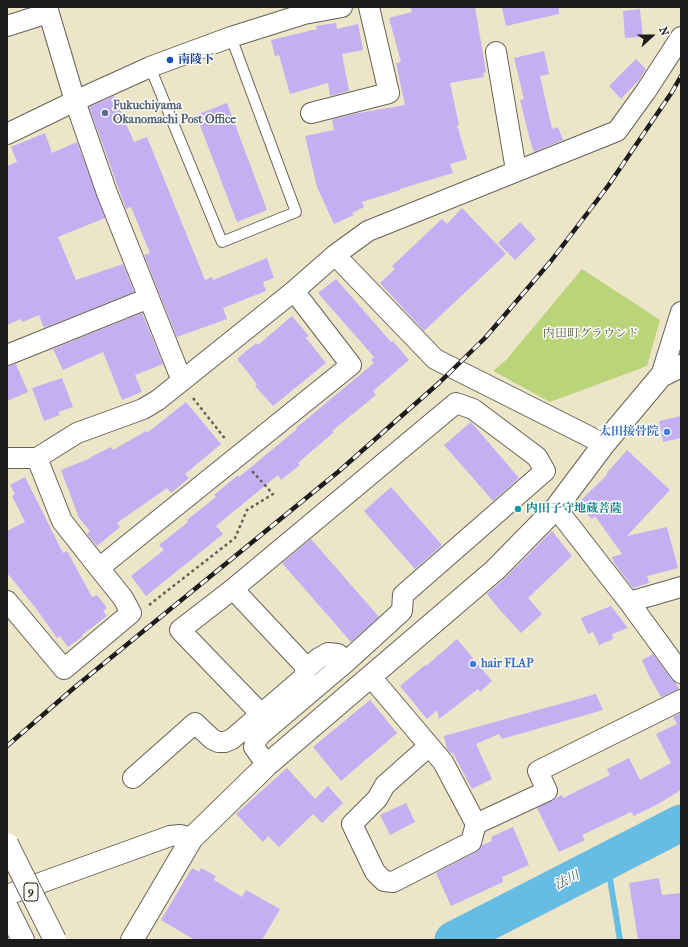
<!DOCTYPE html>
<meta charset="utf-8">
<style>
body{margin:0}
#map{position:relative;width:688px;height:947px;overflow:hidden;background:#ede5c8;font-family:"IM FELL French Canon",serif}
canvas{display:block}
.frame{position:absolute;inset:0;border:8px solid #1c1c1c;pointer-events:none}
.north{position:absolute;left:632px;top:16px;width:40px;height:40px;-webkit-text-stroke:3px #fdfcf7;paint-order:stroke;rotate:69deg;font-size:11px;font-weight:700;line-height:16px;text-align:center;color:#1c1c1c}
.north::after{content:'';display:block;margin:auto;width:14px;height:18px;background:#1c1c1c;clip-path:polygon(50% 0,100% 100%,50% 72%,0 100%)}
</style>
<div id="map">
<canvas width="688" height="947"></canvas>
<div class="frame"></div>
<div class="north">N</div>
</div>
<script>
const context = document.querySelector('canvas').getContext('2d');
context.lineJoin = 'round';
function fill(path, color) { context.fillStyle = color; context.fill(path, 'evenodd'); }
const toPath = rows => new Path2D(rows.map(r => 'M' + r).join(''));
function trace(path, color, width, dash) { context.strokeStyle = color; context.lineWidth = width; context.lineCap = dash ? 'butt' : 'round'; context.setLineDash(dash || []); context.stroke(path); }
function write(font, color, halo, rows, align = 'center') {
  context.font = font + ' "IM FELL French Canon","Noto Serif JP",serif'; context.lineWidth = 3; context.setLineDash([]); context.textBaseline = 'middle'; context.strokeStyle = halo; context.fillStyle = color; for (const [text, x, y, turn = 0] of rows) {
    context.save(); context.translate(x, y); context.rotate((+turn || 0) * Math.PI / 180); context.textAlign = isNaN(turn) ? turn : align; if (halo) context.strokeText(text, 0, 0); context.fillText(text, 0, 0); context.restore();
  }
}
fill(toPath([
 [582,269,660,320,647,366,550,402,493,371,507,359]
]), '#b9d479');
trace(toPath([
 [607,861,620,940]
]), '#67bce3', 6);
trace(toPath([
 [453,940,681,823]
]), '#67bce3', 37);
fill(toPath([
 [410,7,475,7,486,72,483,73,484,77,450,83,459,125,457,125,467,159,450,164,453,173,400,189,400,190,362,202,364,207,352,213,354,215,334,224,317,187,305,136,334,130,332,120,334,119,353,114,405,105,396,63,401,62,389,18,412,12],
 [502,7,559,7,559,14,506,26],
 [640,9,643,37,625,38,623,11],
 [336,23,337,29,358,24,363,50,342,54,349,91,330,96,328,83,290,94,279,55,275,56,271,40,317,29,316,26],
 [544,51,549,74,540,76,552,129,558,127,563,140,534,152,530,140,520,100,524,99,514,58],
 [636,59,646,69,639,80,621,99,609,86],
 [114,96,134,142,147,137,205,280,212,277,213,280,267,258,274,278,263,282,266,291,223,308,227,319,177,337,144,255,150,253,131,207,126,209,89,107],
 [227,103,267,210,237,222,196,115],
 [45,133,52,153,77,142,105,218,58,237,76,280,123,264,134,292,44,328,39,315,22,322,21,319,7,325,7,166,17,162,11,147],
 [462,208,506,254,424,331,380,283,395,269,392,266,442,219,447,224],
 [520,222,536,239,515,260,498,243],
 [336,279,391,342,393,341,409,360,373,391,376,395,332,431,334,432,298,463,300,465,281,480,278,475,216,526,223,534,146,596,131,576,164,550,159,545,188,522,187,520,216,497,214,495,238,475,239,477,297,429,296,428,374,363,371,360,374,357,318,293],
 [142,313,163,364,135,375,142,392,122,400,103,352,63,370,53,349],
 [292,316,309,336,306,338,326,363,273,406,255,386,257,384,237,359,256,343,258,345],
 [16,364,28,392,7,401,7,366],
 [62,378,73,407,58,412,60,415,44,421,32,388],
 [186,402,221,444,185,474,189,478,171,493,167,488,117,523,120,527,97,546,87,534,90,531,79,518,61,470,91,458,91,457,111,447,113,450,146,431,147,433],
 [681,416,681,438,663,442,659,421],
 [471,422,519,478,493,501,444,445],
 [627,450,670,490,627,536,667,527,678,568,647,576,649,583,633,588,614,563,612,557,622,554,595,516,592,519,577,504,607,475,606,474],
 [25,477,63,553,67,551,92,597,97,595,107,608,103,611,107,616,82,635,83,636,68,647,60,636,57,638,35,607,7,573,7,531,25,522,12,496,15,494,10,485],
 [391,487,442,545,415,569,364,511],
 [552,531,572,556,528,598,542,614,521,633,499,609,487,594,504,579],
 [311,539,379,617,351,642,282,563],
 [611,606,628,628,612,634,613,639,599,645,593,632,588,634,581,618],
 [457,639,492,681,480,692,478,689,439,719,437,710,427,719,400,686,425,665,426,666],
 [653,654,672,680,676,683,679,689,661,697,648,674,642,660],
 [596,694,603,710,502,739,499,734,476,744,492,779,472,789,453,753,451,753,447,749,444,736],
 [370,700,397,733,341,781,313,747],
 [681,713,681,790,660,803,634,816,631,812,582,835,585,840,559,852,537,808,562,795,563,798,610,775,607,769,629,758,640,780,671,763,656,734,677,724,673,717],
 [287,768,315,799,328,786,343,803,322,823,313,814,279,847,268,836,263,842,236,814],
 [406,803,415,822,390,835,380,815],
 [513,827,529,865,502,877,503,882,451,906,436,873,476,852,482,845,492,841,491,837],
 [192,868,199,872,201,868,216,876,214,880,242,897,246,890,280,909,262,940,195,940,161,920],
 [659,878,662,895,681,893,681,940,638,940,629,883]
]), '#c4aff3');
const lane = toPath([
 [150,67,222,242,296,212,231,37]
]);
const street = toPath([
 [47,7,75,101,107,193,182,381],
 [7,26,48,13],
 [496,52,516,170],
 [311,113,389,93,369,7],
 [7,134,75,101,150,67,231,37,304,14,342,7],
 [335,255,435,359,604,444],
 [7,355,149,298],
 [661,376,681,312],
 [7,458,37,458,77,433,143,409,158,400,294,291,335,255,368,231,617,131,646,91,681,37],
 [37,458,62,521,99,568,351,365,294,291],
 [556,508,629,602,681,673],
 [233,589,307,668],
 [7,601,64,669,131,613,123,598,99,568],
 [629,602,681,587],
 [371,677,443,762,476,824,471,842,393,882,384,881,375,872,352,824,377,799,385,785,429,746],
 [267,765,254,747,255,742,261,734,346,662],
 [133,778,195,723,212,739,218,742,225,742,232,739,303,678,307,668,319,658,328,653,338,654,346,662,402,611,403,595,545,471,537,457,473,409,456,403,233,589,180,630,261,714],
 [476,824,547,791,538,771,681,700],
 [7,895,170,836,180,835,192,838]
]);
const secondary = toPath([
 [132,940,192,838,267,765,495,570,556,508,604,444,661,376,681,366]
]);
const highway = toPath([
 [7,908,23,940]
]);
trace(lane, '#656258', 12);
trace(street, '#656258', 22);
trace(secondary, '#656258', 24);
trace(highway, '#656258', 24);
trace(toPath([
 [193,398,226,440],
 [149,605,235,538,247,510,273,494,252,471]
]), '#656258', 2.5, [3, 3]);
trace(lane, '#fff', 10);
trace(street, '#fff', 20);
trace(secondary, '#fff', 22);
trace(highway, '#fff', 22);
const rail = toPath([
 [7,746,75,687,338,472,440,382,485,338,551,261,608,186,672,92,681,76]
]);
trace(rail, '#1c1c1c', 4.5);
trace(rail, '#fdfcf7', 3, [9]);
const highwayBridge = toPath([
 [7,844,55,940]
]);
trace(highwayBridge, '#656258', 24, []);
trace(highwayBridge, '#fff', 22);
for (const [x, y, r, color] of [
 [170,60,4,"#1a4fb4"],
 [105,113,4,"#5c6f8a"],
 [667,432,4,"#3f7fe0"],
 [518,509,4,"#0f9aa8"],
 [473,664,4,"#3f7fe0"]
]) { const dot = new Path2D(); dot.arc(x, y, r, 0, 2 * Math.PI); context.fillStyle = color; context.fill(dot); trace(dot, '#fdfcf7', 1.5); }
for (const [x, y, w] of [
 [31,892,14]
]) { const box = new Path2D(); box.roundRect(x - w / 2, y - 9, w, 18, 3); context.fillStyle = '#fdfcf7'; context.fill(box); trace(box, '#1c1c1c', 1); }
write('bold 11px', '#1c1c1c', null, [
 ["9",31,892]
]);
write('bold 12px', '#164399', '#fdfcf7', [
 ["南陵下",178,60]
], 'left');
write('bold 12px', '#4e5e75', '#fdfcf7', [
 ["Fukuchiyama",113,106],
 ["Okanomachi Post Office",113,120]
], 'left');
write('12px', '#535c3d', '#fdfcf7', [
 ["内田町グラウンド",591,334]
]);
write('bold 12px', '#366cbe', '#fdfcf7', [
 ["太田接骨院",659,432],
 ["hair FLAP",481,664,"left"]
], 'right');
write('bold 12px', '#0d838f', '#fdfcf7', [
 ["内田子守地蔵菩薩",526,509]
], 'left');
write('italic 13px', '#3a5c6c', '#fdfcf7', [
 ["法川",567,881,-27]
]);
</script>
